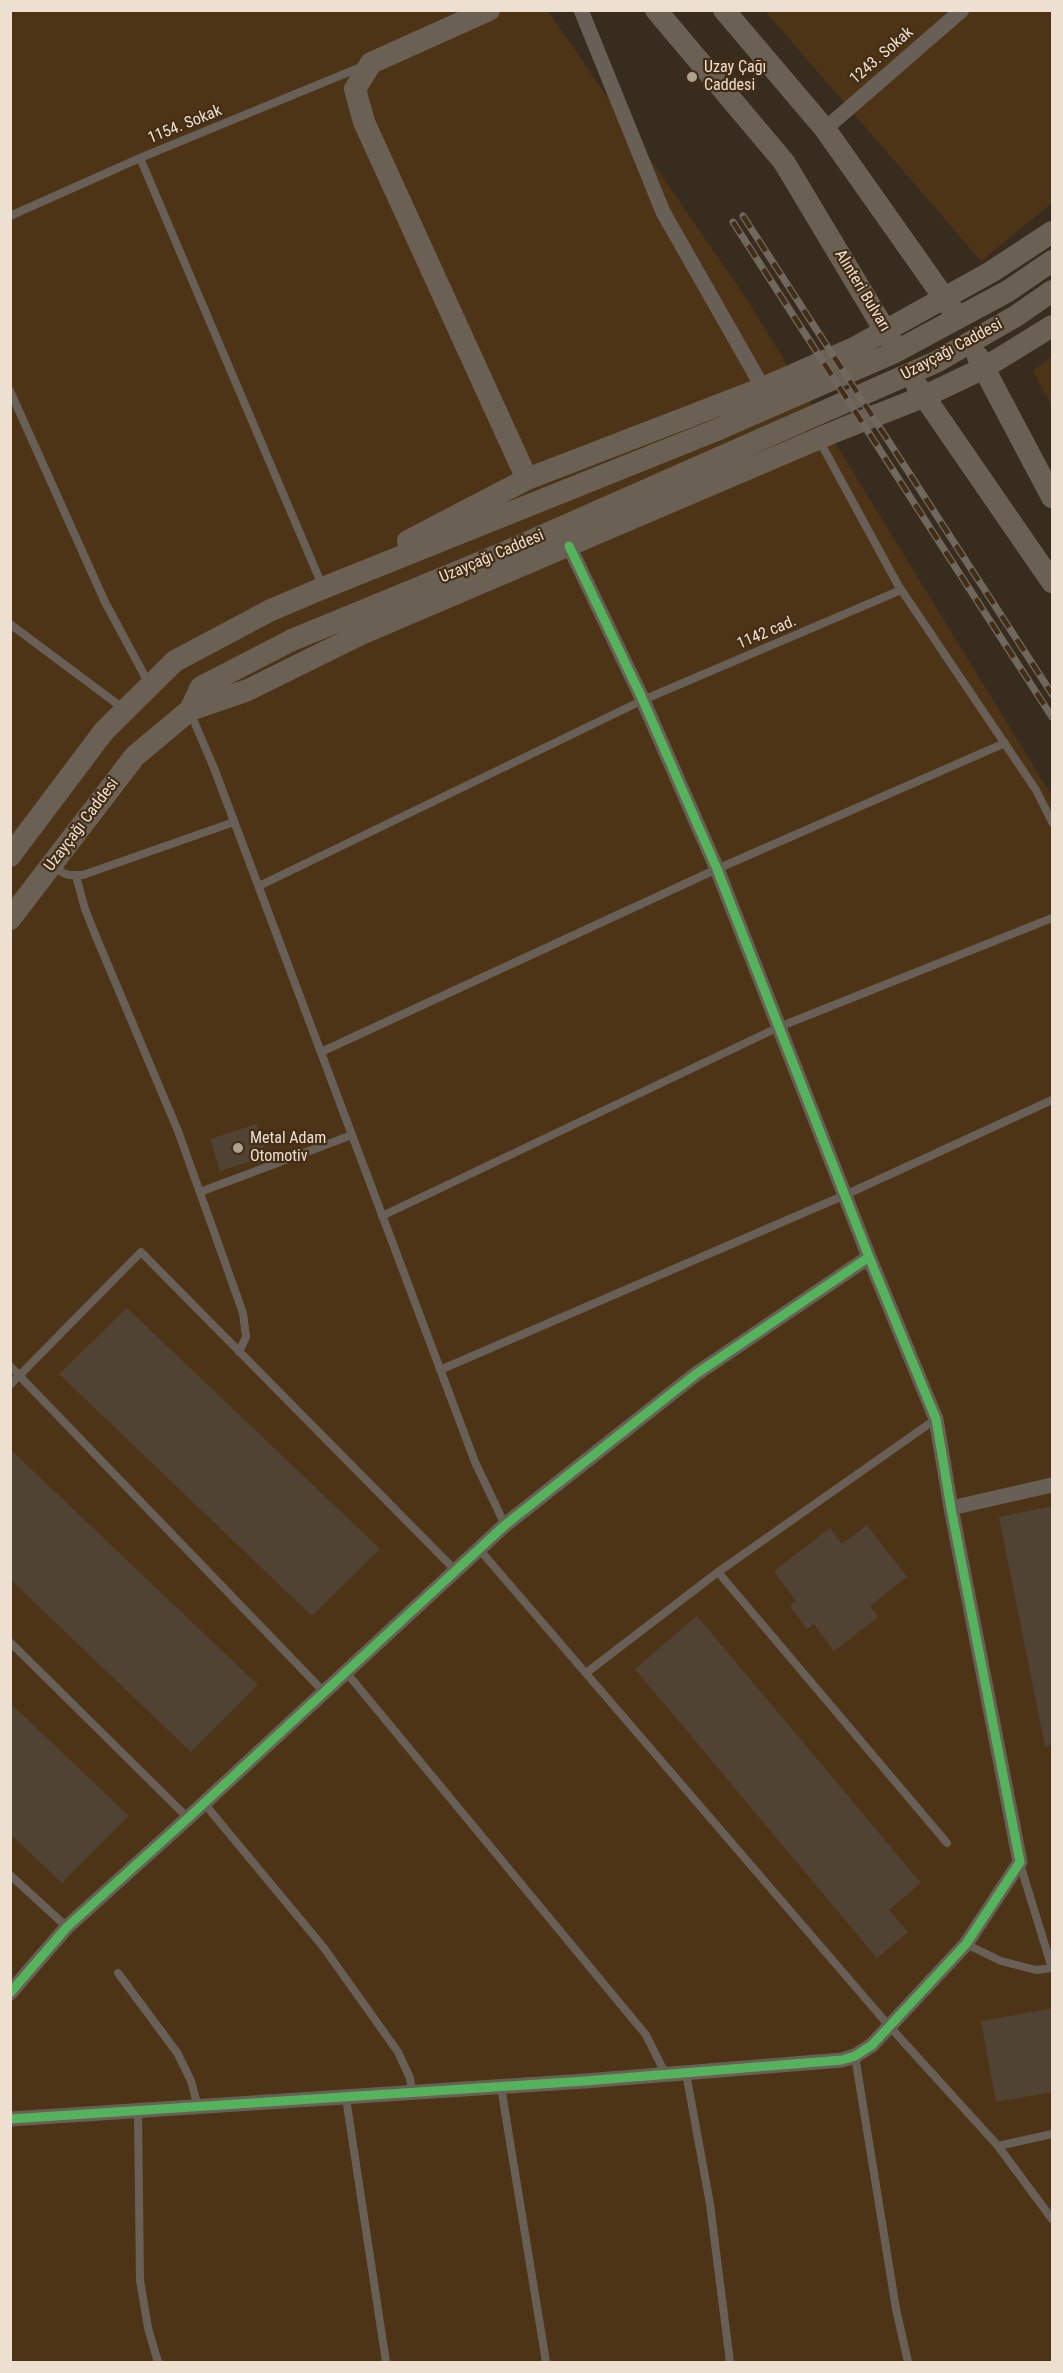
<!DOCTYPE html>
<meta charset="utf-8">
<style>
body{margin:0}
#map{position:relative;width:1063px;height:2373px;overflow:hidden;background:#382c1e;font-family:"Roboto Condensed",sans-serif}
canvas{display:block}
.frame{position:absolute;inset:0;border:12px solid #eee0d1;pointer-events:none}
</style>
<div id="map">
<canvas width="1063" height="2373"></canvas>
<div class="frame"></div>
</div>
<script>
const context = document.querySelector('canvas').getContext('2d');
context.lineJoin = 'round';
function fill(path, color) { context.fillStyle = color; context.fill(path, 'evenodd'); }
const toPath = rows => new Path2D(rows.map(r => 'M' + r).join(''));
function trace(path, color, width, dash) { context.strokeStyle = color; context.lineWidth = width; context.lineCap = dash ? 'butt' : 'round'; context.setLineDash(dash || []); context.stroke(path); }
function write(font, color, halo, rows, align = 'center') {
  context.font = font + ' "Roboto Condensed",sans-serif'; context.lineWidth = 4.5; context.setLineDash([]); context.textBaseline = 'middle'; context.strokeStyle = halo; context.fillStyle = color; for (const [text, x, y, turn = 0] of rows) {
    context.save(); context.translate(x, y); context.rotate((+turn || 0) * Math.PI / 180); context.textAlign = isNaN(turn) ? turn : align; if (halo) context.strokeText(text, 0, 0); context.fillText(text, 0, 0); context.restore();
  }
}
fill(toPath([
 [11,11,548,11,746,298,1052,796,1052,2362,11,2362],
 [765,11,1052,11,1052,203,981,261],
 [1052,356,1052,406,1033,371]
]), '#4d3416');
fill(toPath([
 [257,1124,267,1156,220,1171,210,1139],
 [127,1308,380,1549,312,1616,59,1374],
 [10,1449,258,1685,191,1752,10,1579],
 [1053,1506,1053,1745,1045,1746,999,1517],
 [867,1525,907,1577,870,1606,878,1617,834,1651,814,1624,807,1629,790,1606,796,1601,774,1571,830,1528,842,1544],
 [697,1616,921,1883,889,1910,908,1932,877,1958,635,1669],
 [10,1703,129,1816,62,1883,10,1834],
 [1053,2008,1053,2092,996,2102,981,2021]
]), '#504334');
trace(toPath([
 [140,158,322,585],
 [10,216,140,158,361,67],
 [10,391,105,602,148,682],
 [819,440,898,585,1036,790,1052,822],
 [10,624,124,709],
 [190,712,214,768,475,1462,505,1525],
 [54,865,63,873,69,875,83,875,234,822],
 [76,876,85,909,97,939,178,1131,243,1313,246,1337,239,1352],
 [259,886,643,700,901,590],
 [321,1052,717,869,1005,743],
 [200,1192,352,1135],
 [382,1216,779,1027,1052,918],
 [10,1366,324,1692],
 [440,1370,845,1195,1052,1100],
 [10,1385,141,1252,456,1571],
 [479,1549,890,2027,998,2146,1052,2219],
 [718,1572,947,1843],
 [10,1642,188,1818],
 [346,1672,646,2035,666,2075],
 [586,1673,718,1572,936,1419],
 [203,1802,324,1948,398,2052,410,2078,412,2093],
 [1020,1864,1052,1968],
 [10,1875,67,1927],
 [966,1944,1001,1961,1036,1970,1052,1968],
 [118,1973,178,2054,191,2081,198,2107],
 [855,2056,896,2309,908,2362],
 [686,2073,710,2204,730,2362],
 [501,2087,546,2362],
 [346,2098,386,2362],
 [138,2111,140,2280,148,2328,158,2362],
 [998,2146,1052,2134]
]), '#686056', 8);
trace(toPath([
 [581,10,663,212,763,388],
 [825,129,962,10],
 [951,1508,1052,1485],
 [10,1993,67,1927,188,1818,505,1525,696,1374,869,1257],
 [10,2119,585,2081,842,2060,855,2056,872,2045,966,1944,1020,1862,951,1508,936,1419,869,1257,717,869,641,696,569,546]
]), '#686056', 15);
trace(toPath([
 [489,10,371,63,355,89,364,122,527,479],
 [656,10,784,162,893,344],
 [724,10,825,129,952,309],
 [978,357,1052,497],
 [917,386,1052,582],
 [408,541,527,479,763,388,854,348,991,272,1052,232],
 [190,710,248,690,359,635,839,430,923,397,984,368,1052,326],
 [10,856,104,731,175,661,271,610,323,588,719,429,893,353,1008,291,1052,261],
 [10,919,135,756,190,710,201,687,292,640,501,554,936,362,1016,316,1052,291]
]), '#6a6054', 22);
const rail = toPath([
 [743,216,1052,694],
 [733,222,1052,717]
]);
trace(rail, '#70685e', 7);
trace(rail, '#432d14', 4.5, [14]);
trace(toPath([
 [10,1993,67,1927,188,1818,505,1525,696,1374,869,1257],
 [10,2119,585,2081,842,2060,855,2056,872,2045,966,1944,1020,1862,951,1508,936,1419,869,1257,717,869,641,696,569,546]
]), '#56b35d', 9);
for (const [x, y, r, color] of [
 [692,77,6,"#aea192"],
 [238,1148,6,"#aea192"]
]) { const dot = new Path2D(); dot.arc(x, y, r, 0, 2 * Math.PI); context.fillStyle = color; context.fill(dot); trace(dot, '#432d14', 2); }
write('16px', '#eee0d1', '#432d14', [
 ["1243. Sokak",882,56,-41],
 ["1154. Sokak",185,125,-22],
 ["Alınteri Bulvarı",862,291,59],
 ["Uzayçağı Caddesi",952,350,-28],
 ["Uzayçağı Caddesi",492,557,-23],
 ["1142 cad.",767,633,-23],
 ["Uzayçağı Caddesi",82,825,-53]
]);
write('16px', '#eee0d1', '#432d14', [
 ["Uzay Çağı",704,68],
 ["Caddesi",704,86],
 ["Metal Adam",250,1139],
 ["Otomotiv",250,1157]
], 'left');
</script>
